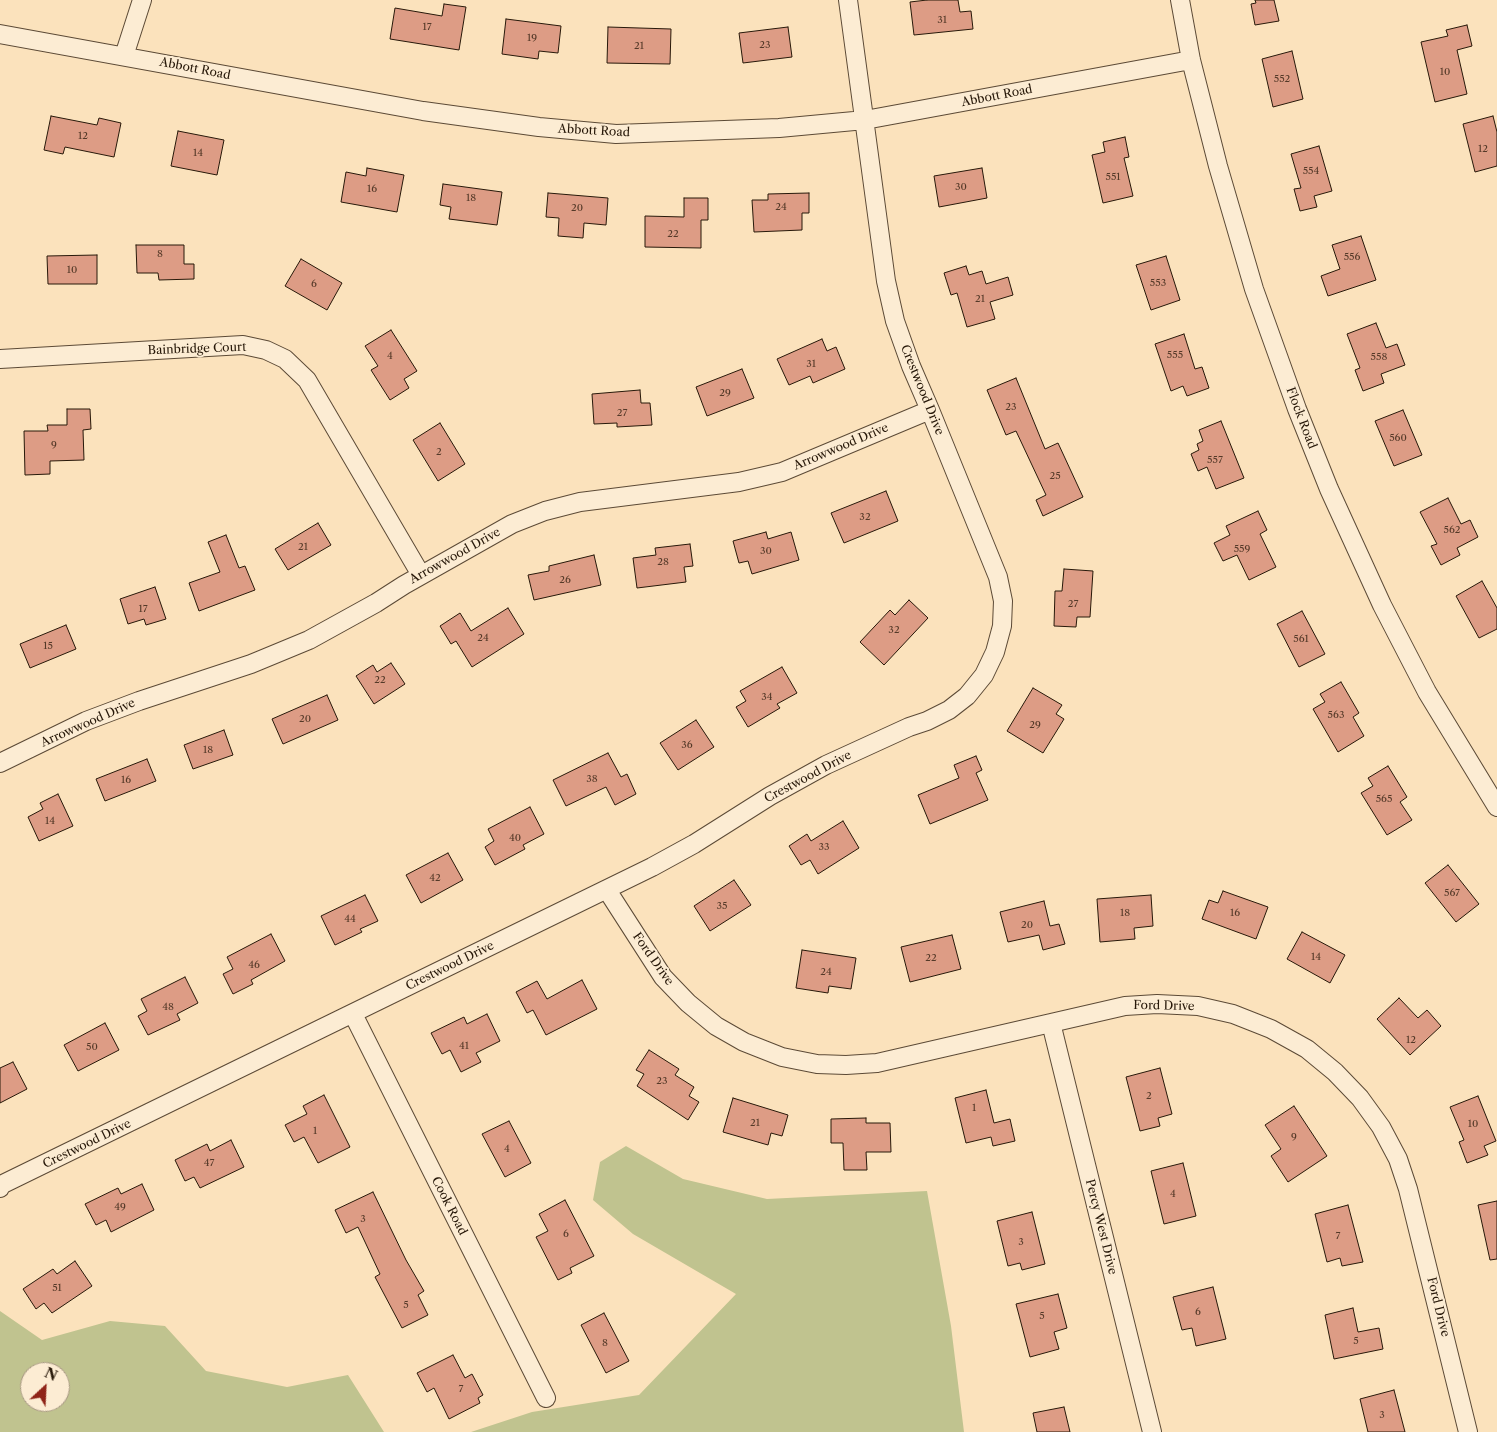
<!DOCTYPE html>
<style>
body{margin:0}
#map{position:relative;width:1497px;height:1432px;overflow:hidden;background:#fbe2bc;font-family:"Libre Caslon Text",serif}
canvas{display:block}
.north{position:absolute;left:20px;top:1362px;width:50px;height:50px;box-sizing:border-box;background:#fcecd3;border:1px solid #a79782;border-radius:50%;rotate:25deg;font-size:14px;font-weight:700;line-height:20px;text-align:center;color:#271809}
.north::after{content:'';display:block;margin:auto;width:18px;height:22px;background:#8f2418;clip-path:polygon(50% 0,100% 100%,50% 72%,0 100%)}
</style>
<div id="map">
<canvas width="1497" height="1432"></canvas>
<div class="north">N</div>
</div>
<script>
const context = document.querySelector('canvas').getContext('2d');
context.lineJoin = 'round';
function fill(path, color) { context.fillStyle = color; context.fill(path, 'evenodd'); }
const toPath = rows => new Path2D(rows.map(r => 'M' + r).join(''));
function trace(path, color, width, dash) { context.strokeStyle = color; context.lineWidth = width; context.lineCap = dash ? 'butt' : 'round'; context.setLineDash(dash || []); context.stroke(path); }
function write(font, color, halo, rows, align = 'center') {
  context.font = font + ' "Libre Caslon Text",serif'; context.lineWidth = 4; context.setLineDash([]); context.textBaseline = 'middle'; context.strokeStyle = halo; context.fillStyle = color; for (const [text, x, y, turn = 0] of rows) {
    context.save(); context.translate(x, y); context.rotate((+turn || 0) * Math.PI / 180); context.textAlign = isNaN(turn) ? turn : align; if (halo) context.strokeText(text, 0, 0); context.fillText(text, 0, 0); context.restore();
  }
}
fill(toPath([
 [626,1146,683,1179,767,1199,927,1191,951,1326,964,1432,471,1432,532,1412,639,1395,736,1294,633,1234,593,1200,600,1162],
 [0,1311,42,1340,110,1321,165,1326,206,1371,287,1387,348,1375,384,1432,0,1432],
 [30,1372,60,1372,60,1402,30,1402]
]), '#c0c38f');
const building = toPath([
 [927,0,958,0,960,12,971,11,973,29,914,35,910,2,927,0],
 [1255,0,1274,0,1279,21,1255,25,1251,4,1256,3,1255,0],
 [444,4,466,7,459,50,390,39,395,8,442,16,444,4],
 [506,19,561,26,558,53,539,51,538,59,502,54,506,19],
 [1467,25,1472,46,1457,50,1467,94,1435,102,1421,42,1448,36,1446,30,1467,25],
 [608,27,671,29,670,64,607,63,608,27],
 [788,27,792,57,743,63,739,33,788,27],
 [1292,51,1303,99,1273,107,1262,59,1292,51],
 [51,116,97,125,99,118,121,123,114,157,65,147,63,154,44,150,51,116],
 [1493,116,1497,132,1497,166,1475,172,1463,124,1493,116],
 [178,131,224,140,217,175,171,166,178,131],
 [1125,137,1129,157,1124,158,1133,196,1103,203,1092,155,1105,152,1103,142,1125,137],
 [1319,146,1332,191,1314,196,1317,207,1300,211,1294,189,1301,188,1291,154,1319,146],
 [367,168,404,175,397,212,341,202,346,172,366,176,367,168],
 [982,168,987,198,939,207,934,176,982,168],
 [443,184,502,192,497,225,449,219,451,207,440,205,443,184],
 [548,193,608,198,606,225,584,223,583,238,558,236,559,218,546,217,548,193],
 [809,193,809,213,802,213,802,230,754,232,752,200,768,200,768,194,809,193],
 [684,198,708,198,708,220,701,220,701,248,645,247,645,216,684,217,684,198],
 [1361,236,1376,280,1328,296,1321,276,1340,269,1332,245,1361,236],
 [136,245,184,245,184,264,194,264,194,279,159,280,158,273,137,273,136,245],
 [97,255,97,284,48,284,47,256,97,255],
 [1166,256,1180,300,1151,310,1136,265,1166,256],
 [301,259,342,283,327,310,285,286,301,259],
 [966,266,969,275,982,271,986,284,1008,277,1013,295,990,302,995,319,967,327,957,293,951,295,944,273,966,266],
 [1376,323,1386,348,1397,344,1405,365,1381,374,1384,383,1363,391,1355,370,1360,368,1347,334,1376,323],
 [391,330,417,371,404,379,409,388,390,400,371,370,378,366,365,346,391,330],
 [1184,334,1195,369,1202,367,1209,388,1187,396,1183,386,1171,391,1155,344,1184,334],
 [822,339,827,351,836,347,845,369,813,383,810,376,789,385,777,359,822,339],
 [742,369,754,398,707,416,696,387,742,369],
 [1016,378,1045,449,1058,443,1083,497,1043,516,1036,500,1046,495,1016,431,1006,435,987,390,1016,378],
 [640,390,641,403,650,403,652,425,617,427,617,423,594,424,592,394,640,390],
 [67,409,90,409,91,429,83,430,84,460,50,461,50,474,25,475,24,431,48,431,47,425,67,425,67,409],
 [1403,410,1422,455,1394,466,1375,421,1403,410],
 [1221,421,1244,478,1216,489,1207,467,1198,471,1191,454,1199,450,1197,444,1203,441,1199,430,1221,421],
 [440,423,465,464,438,481,413,440,440,423],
 [886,491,898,521,844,543,831,513,886,491],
 [1448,498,1461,524,1470,520,1478,537,1457,548,1460,555,1441,565,1431,546,1437,544,1420,512,1448,498],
 [1258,511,1267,530,1260,534,1276,567,1249,580,1237,555,1223,561,1214,543,1230,535,1226,526,1258,511],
 [318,523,331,545,288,570,275,549,318,523],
 [766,532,768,539,791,532,799,560,752,574,748,561,739,563,733,541,766,532],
 [226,535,239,568,245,566,255,590,199,611,189,583,220,572,208,542,226,535],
 [690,544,693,566,684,567,686,582,637,588,633,558,656,555,655,548,690,544],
 [594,555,601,585,534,600,528,575,549,571,549,566,594,555],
 [1064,569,1093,571,1090,617,1077,617,1076,627,1054,626,1055,591,1062,591,1064,569],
 [1482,581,1497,608,1497,629,1479,638,1456,596,1482,581],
 [155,587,166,619,146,625,144,619,128,624,120,599,155,587],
 [909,600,928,618,884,665,860,642,890,610,895,615,909,600],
 [508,608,524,634,472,667,456,641,451,644,440,626,460,613,471,631,508,608],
 [1302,611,1325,654,1299,667,1277,624,1302,611],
 [66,625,76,649,30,668,20,644,66,625],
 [391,663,405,684,374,704,356,676,373,665,377,672,391,663],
 [782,667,797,693,777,704,780,708,748,727,736,707,746,701,740,691,782,667],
 [1341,682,1359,713,1353,717,1364,736,1338,752,1313,709,1325,702,1320,694,1341,682],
 [1033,688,1062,705,1056,714,1064,719,1043,753,1007,731,1033,688],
 [327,695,338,720,283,744,272,719,327,695],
 [696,720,714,747,678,770,660,743,696,720],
 [224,730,233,755,193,769,184,745,224,730],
 [608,753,621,777,627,774,636,794,615,805,606,787,566,806,553,780,608,753],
 [976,756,982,770,976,773,988,800,930,824,918,795,959,778,954,765,976,756],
 [147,759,156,781,105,801,96,779,147,759],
 [1388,766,1407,797,1400,802,1412,820,1387,835,1361,793,1373,786,1368,778,1388,766],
 [58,794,73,826,39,841,28,817,43,809,40,803,58,794],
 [530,807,544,834,523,845,525,849,495,865,485,847,494,841,488,829,530,807],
 [843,821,859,848,818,874,810,860,801,865,789,846,807,834,811,841,843,821],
 [448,853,463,880,421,903,406,875,448,853],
 [1448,865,1479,904,1456,922,1425,883,1448,865],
 [734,880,751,905,710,931,694,906,734,880],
 [1223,891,1268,907,1256,939,1202,919,1209,900,1218,903,1223,891],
 [365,895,378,921,360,929,362,932,335,945,321,916,365,895],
 [1151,895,1153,926,1134,928,1135,939,1100,942,1097,899,1151,895],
 [1044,901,1050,926,1059,924,1065,944,1043,950,1039,935,1008,942,1000,912,1044,901],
 [1302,932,1345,955,1330,983,1287,959,1302,932],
 [271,934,285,961,251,980,253,984,233,994,223,974,233,969,227,957,271,934],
 [952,935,961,969,910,982,901,947,952,935],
 [802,950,856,958,851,989,829,986,828,993,796,988,802,950],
 [185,977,198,1003,177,1014,180,1020,148,1035,138,1016,147,1011,141,999,185,977],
 [582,980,597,1009,546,1035,533,1010,527,1013,516,992,537,981,547,999,582,980],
 [1399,998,1418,1018,1427,1010,1441,1026,1410,1055,1377,1019,1399,998],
 [487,1014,500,1041,476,1053,481,1062,461,1072,450,1050,442,1054,431,1033,464,1017,467,1024,487,1014],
 [105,1023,119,1050,78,1071,64,1045,105,1023],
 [649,1050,679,1069,675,1075,694,1087,689,1096,699,1102,688,1120,637,1086,644,1074,636,1070,649,1050],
 [13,1062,27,1089,0,1103,0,1068,13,1062],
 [1160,1068,1172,1114,1158,1118,1160,1126,1140,1131,1126,1077,1160,1068],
 [986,1090,994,1123,1010,1119,1015,1141,993,1146,991,1137,966,1143,955,1098,986,1090],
 [324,1095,350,1147,318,1163,304,1137,294,1142,285,1125,307,1114,303,1106,324,1095],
 [1478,1096,1496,1141,1484,1146,1488,1155,1467,1163,1459,1142,1464,1140,1450,1107,1478,1096],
 [733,1098,788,1115,782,1136,771,1133,768,1145,723,1132,733,1098],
 [1294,1106,1327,1156,1288,1182,1271,1156,1281,1149,1265,1125,1294,1106],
 [866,1118,866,1123,890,1123,891,1152,866,1152,867,1170,844,1170,843,1143,831,1143,831,1119,866,1118],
 [509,1121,531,1163,505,1177,482,1134,509,1121],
 [231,1140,244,1167,200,1188,194,1177,185,1181,175,1160,207,1144,210,1151,231,1140],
 [1183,1163,1196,1216,1164,1224,1151,1171,1183,1163],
 [142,1184,154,1210,111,1232,106,1220,96,1225,85,1204,118,1188,121,1194,142,1184],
 [373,1192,406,1260,424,1291,418,1295,428,1315,402,1328,375,1277,380,1274,358,1227,346,1233,335,1210,373,1192],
 [565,1200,594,1256,570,1268,572,1273,558,1280,536,1237,548,1231,539,1214,565,1200],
 [1497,1201,1497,1259,1490,1260,1478,1205,1497,1201],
 [1348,1205,1363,1262,1342,1266,1340,1258,1327,1262,1315,1214,1348,1205],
 [1032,1212,1045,1264,1022,1270,1020,1263,1008,1266,997,1221,1032,1212],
 [75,1261,92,1286,52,1313,44,1303,36,1309,23,1289,53,1269,57,1274,75,1261],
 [1213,1287,1226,1339,1196,1346,1192,1328,1182,1330,1173,1297,1213,1287],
 [1058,1294,1067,1328,1054,1332,1059,1349,1030,1357,1016,1304,1058,1294],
 [1353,1308,1358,1332,1379,1328,1383,1349,1334,1359,1325,1315,1353,1308],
 [604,1313,629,1361,606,1373,581,1325,604,1313],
 [453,1355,465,1378,472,1374,483,1395,478,1398,480,1403,449,1419,434,1388,427,1392,417,1373,453,1355],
 [1394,1390,1405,1432,1368,1432,1360,1399,1394,1390],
 [1064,1407,1070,1432,1037,1432,1033,1413,1064,1407]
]);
fill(building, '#dd9c85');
trace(building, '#271809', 1);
const street = toPath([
 [1180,0,1191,60,1218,166,1254,289,1297,409,1329,489,1382,605,1427,692,1497,807],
 [0,34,423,111,539,127,616,134,779,128,865,120,1191,60],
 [124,56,142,0],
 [0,359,243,345,266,350,285,359,307,380,421,575],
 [0,763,86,721,139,701,251,664,309,640,376,603,404,585,512,524,545,511,580,502,739,482,782,472,930,410],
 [607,890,663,977,688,1003,716,1026,744,1042,782,1057,817,1064,846,1065,877,1063,1125,1006,1157,1004,1198,1006,1233,1014,1271,1029,1307,1049,1335,1072,1360,1098,1381,1127,1398,1159,1408,1189,1468,1432],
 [353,1014,546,1398],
 [1051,1023,1152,1432],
 [0,1188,1,1185,652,867,694,844,770,796,826,765,909,727,927,721,949,710,967,696,984,675,995,652,1002,626,1003,601,998,577,930,410,911,366,895,321,886,281,848,0]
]);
trace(street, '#5c4a36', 20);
trace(street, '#fcecd3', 18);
write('10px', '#543928', null, [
 ["31",942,20],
 ["17",427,27],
 ["19",532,38],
 ["23",765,45],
 ["21",639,46],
 ["10",1445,72],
 ["552",1282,79],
 ["12",83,136],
 ["12",1483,149],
 ["14",198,153],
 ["554",1311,171],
 ["551",1113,177],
 ["30",961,187],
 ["16",372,189],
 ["18",471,198],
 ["24",781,207],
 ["20",577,208],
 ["22",673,234],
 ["8",160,254],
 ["556",1352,257],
 ["10",72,270],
 ["553",1158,283],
 ["6",314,284],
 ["21",980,299],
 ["555",1175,355],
 ["4",390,356],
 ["558",1379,357],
 ["31",811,364],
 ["29",725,393],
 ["23",1011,407],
 ["27",622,413],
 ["560",1398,438],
 ["9",54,445],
 ["2",439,452],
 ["557",1215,460],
 ["25",1055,476],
 ["32",865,517],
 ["562",1452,530],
 ["21",303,547],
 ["559",1242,549],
 ["30",766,551],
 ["28",663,562],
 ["26",565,580],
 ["27",1073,604],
 ["17",143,609],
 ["32",894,630],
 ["24",483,638],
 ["561",1301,639],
 ["15",48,646],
 ["22",380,680],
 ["34",767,697],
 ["563",1336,715],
 ["20",305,719],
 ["29",1035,725],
 ["36",687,745],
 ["18",208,750],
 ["38",592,779],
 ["16",126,780],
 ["565",1384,799],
 ["14",50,821],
 ["40",515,838],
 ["33",824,847],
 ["42",435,878],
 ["567",1452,893],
 ["35",722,906],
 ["18",1125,913],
 ["16",1235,913],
 ["44",350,919],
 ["20",1027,925],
 ["14",1316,957],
 ["22",931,958],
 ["46",254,965],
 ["24",826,972],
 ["48",168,1007],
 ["12",1411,1040],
 ["41",464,1046],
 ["50",92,1047],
 ["23",662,1081],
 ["2",1149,1096],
 ["1",974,1108],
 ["21",755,1123],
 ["10",1473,1124],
 ["1",315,1131],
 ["9",1294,1137],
 ["4",507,1149],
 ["47",209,1163],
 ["4",1173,1194],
 ["49",120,1207],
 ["3",363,1219],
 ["6",566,1234],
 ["7",1338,1236],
 ["3",1021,1242],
 ["51",57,1288],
 ["5",406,1305],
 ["6",1198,1312],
 ["5",1042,1316],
 ["5",1356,1341],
 ["8",605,1343],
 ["7",461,1389],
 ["3",1382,1415]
]);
write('12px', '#271809', '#fcecd3', [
 ["Abbott Road",195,69,11],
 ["Abbott Road",997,96,-11],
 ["Abbott Road",594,131,3],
 ["Bainbridge Court",197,349,-2],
 ["Crestwood Drive",922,390,68],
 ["Flock Road",1301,418,69],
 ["Arrowwood Drive",841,447,-23],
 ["Arrowwood Drive",455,556,-29],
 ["Arrowwood Drive",88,723,-24],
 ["Crestwood Drive",808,777,-28],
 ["Ford Drive",653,959,55],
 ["Crestwood Drive",450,966,-26],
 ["Ford Drive",1164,1006,1],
 ["Crestwood Drive",87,1144,-26],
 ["Cook Road",449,1206,63],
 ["Percy West Drive",1101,1227,76],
 ["Ford Drive",1438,1307,76]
]);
</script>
